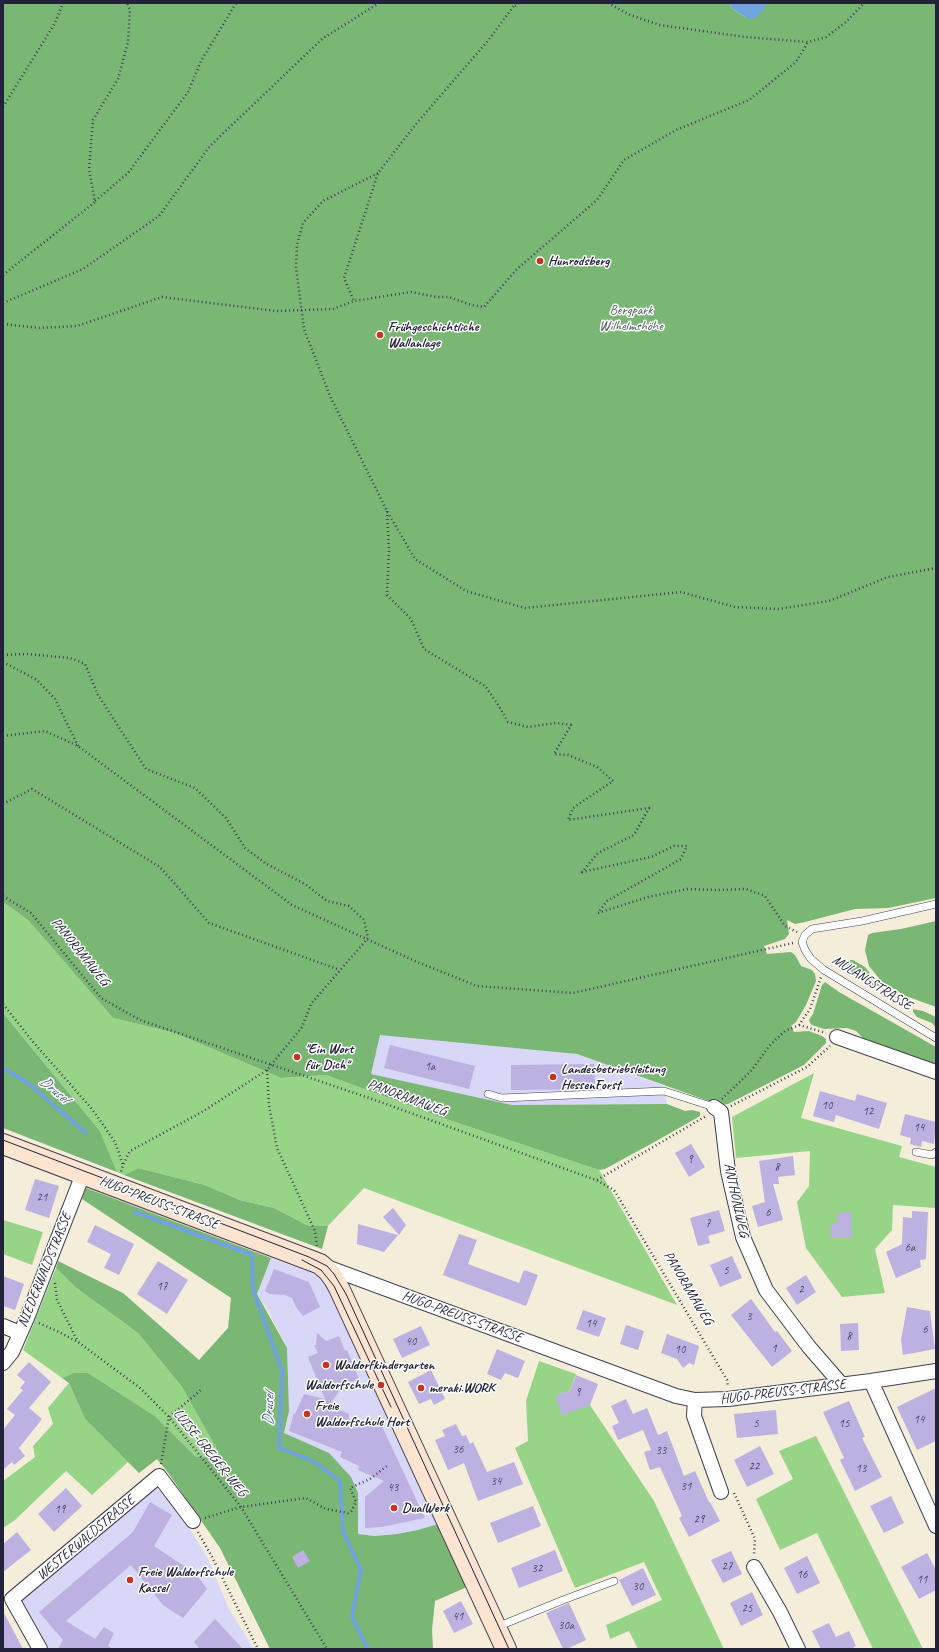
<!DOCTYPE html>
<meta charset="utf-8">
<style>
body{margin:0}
#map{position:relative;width:939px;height:1652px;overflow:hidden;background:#f4edd9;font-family:Caveat,sans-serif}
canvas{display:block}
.frame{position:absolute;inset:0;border:4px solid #22223b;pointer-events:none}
</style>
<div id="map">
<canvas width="939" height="1652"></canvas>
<div class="frame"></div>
</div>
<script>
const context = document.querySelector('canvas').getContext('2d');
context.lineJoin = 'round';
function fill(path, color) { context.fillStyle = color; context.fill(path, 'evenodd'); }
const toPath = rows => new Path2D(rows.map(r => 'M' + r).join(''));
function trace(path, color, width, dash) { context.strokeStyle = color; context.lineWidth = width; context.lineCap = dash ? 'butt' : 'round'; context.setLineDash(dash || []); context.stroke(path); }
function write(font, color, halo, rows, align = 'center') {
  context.font = font + ' Caveat,sans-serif'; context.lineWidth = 3; context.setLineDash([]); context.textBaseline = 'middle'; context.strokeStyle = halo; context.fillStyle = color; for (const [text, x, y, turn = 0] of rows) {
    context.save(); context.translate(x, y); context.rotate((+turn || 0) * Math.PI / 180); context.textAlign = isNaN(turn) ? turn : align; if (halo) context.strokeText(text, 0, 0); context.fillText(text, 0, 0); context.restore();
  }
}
fill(toPath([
 [380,1034,577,1054,664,1086,667,1104,512,1105,371,1074],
 [271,1258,312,1273,322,1279,329,1288,438,1524,418,1530,397,1534,375,1536,358,1534,358,1493,329,1453,284,1434,289,1411,287,1348,266,1307,257,1294],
 [155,1486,181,1514,208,1559,229,1609,254,1649,45,1649,20,1600]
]), '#d8d7f8');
fill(toPath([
 [3,902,28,920,113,1018,175,1033,281,1078,326,1075,440,1117,599,1170,677,1305,364,1188,328,1226,309,1226,274,1208,240,1200,205,1185,138,1168,124,1175,117,1172,100,1131,3,1013],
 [814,1073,801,1118,902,1146,899,1157,936,1167,936,1208,893,1205,892,1230,875,1249,885,1293,842,1297,806,1248,797,1202,809,1186,810,1151,736,1158,732,1117],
 [3,1220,43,1232,32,1265,3,1254],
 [56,1268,75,1287,138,1333,182,1387,222,1456,196,1457,155,1416,88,1373,73,1373,62,1378,23,1350],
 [539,1361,576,1374,570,1391,556,1395,590,1405,654,1501,724,1649,638,1649,629,1631,610,1639,606,1625,662,1600,644,1562,575,1588,515,1448,528,1441,526,1401],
 [69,1383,85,1419,128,1462,92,1495,66,1471,15,1520,3,1528,3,1481,35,1457,33,1446,53,1424,48,1408],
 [816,1436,923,1649,873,1649,817,1533,780,1550,756,1499,793,1479,779,1451]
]), '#98d488');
fill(toPath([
 [3,3,729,3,733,9,745,17,768,3,936,3,936,898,888,908,855,909,805,922,795,924,787,920,789,934,785,939,764,946,767,954,791,952,795,955,801,966,812,970,815,974,816,981,806,1005,796,1022,791,1026,794,1032,809,1031,822,1036,826,1039,826,1043,804,1065,728,1104,720,1105,577,1054,380,1035,371,1074,512,1105,667,1104,685,1111,692,1110,700,1112,700,1116,658,1140,605,1169,599,1170,440,1117,326,1075,281,1078,175,1033,113,1018,28,920,3,902],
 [936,921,936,1007,906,996,882,982,869,966,865,950,868,935,872,933,901,929],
 [849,960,853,960,865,967,880,986,870,985,850,973,847,970,846,966],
 [825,982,839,992,936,1047,936,1066,863,1038,856,1031,847,1028,824,1029,812,1025,810,1023,809,1020,813,1014,822,985],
 [913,1009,923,1011,936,1017,936,1028,932,1023,917,1017,913,1012],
 [3,1013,100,1131,117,1172,3,1128],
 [138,1168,205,1185,240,1200,274,1208,309,1226,328,1226,322,1249,124,1175],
 [86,1188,271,1258,257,1294,287,1348,289,1411,284,1433,329,1453,351,1477,358,1493,358,1534,375,1536,397,1534,418,1530,438,1524,467,1587,435,1601,432,1630,433,1649,270,1649,220,1548,169,1474,157,1459,139,1473,85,1419,69,1383,62,1378,73,1373,88,1373,155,1416,196,1457,221,1456,182,1387,138,1333,75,1287,56,1268,58,1261,123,1293,199,1360,228,1328,231,1298,82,1199]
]), '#7ab674');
fill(toPath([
 [729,3,768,3,757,17,752,19,745,17,733,9]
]), '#71a4dd');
trace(toPath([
 [3,1068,28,1083,86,1133],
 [135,1212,252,1255,253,1289,282,1371,279,1448,313,1461,340,1481,343,1531,361,1570,352,1617,368,1649]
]), '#71a4dd', 4);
fill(toPath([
 [390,1045,475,1066,469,1089,384,1068],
 [594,1064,595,1089,511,1090,511,1065],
 [820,1091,855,1101,857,1094,887,1103,879,1129,836,1115,834,1122,813,1116],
 [905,1114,936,1122,934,1144,922,1141,921,1147,910,1144,911,1138,900,1135],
 [691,1144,705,1167,689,1177,675,1153],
 [793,1156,795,1175,778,1177,779,1184,773,1184,783,1220,758,1227,752,1206,765,1202,759,1161],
 [35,1179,59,1186,49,1218,25,1210],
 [393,1208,406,1225,399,1235,383,1217],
 [719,1210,725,1231,708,1236,710,1243,698,1246,690,1218],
 [912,1211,928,1212,926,1259,920,1260,921,1267,896,1278,886,1252,902,1244,903,1217,912,1218],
 [851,1212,852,1238,831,1238,831,1224,837,1224,837,1213],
 [358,1224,398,1235,384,1252,357,1244],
 [95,1225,134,1244,119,1275,104,1268,111,1254,87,1242],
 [459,1234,477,1240,468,1264,519,1283,524,1270,538,1275,526,1306,443,1275],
 [732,1256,742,1278,720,1287,710,1265],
 [158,1261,188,1280,167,1314,137,1294],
 [274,1269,309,1282,320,1307,303,1316,296,1307,292,1298,285,1295,270,1294,265,1291],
 [806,1275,816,1292,797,1305,786,1288],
 [3,1276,24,1284,15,1310,3,1306],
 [751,1299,775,1332,777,1331,792,1351,772,1367,731,1315],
 [907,1307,930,1311,935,1349,903,1355,901,1340],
 [583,1310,606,1318,599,1337,576,1329],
 [858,1323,859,1350,841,1351,840,1324],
 [626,1325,644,1331,638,1350,620,1344],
 [421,1326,430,1345,402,1358,393,1339],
 [317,1333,326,1341,339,1336,345,1351,347,1350,359,1379,349,1383,344,1391,339,1391,330,1405,349,1414,349,1419,361,1427,379,1420,425,1518,382,1527,365,1528,365,1497,384,1481,358,1470,359,1466,340,1457,342,1452,289,1431,294,1413,295,1414,304,1394,325,1399,308,1357,318,1353,314,1345,316,1345],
 [667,1334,699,1346,694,1365,689,1363,683,1368,677,1359,661,1353],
 [497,1349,525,1361,518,1378,505,1373,501,1380,487,1374],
 [29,1362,51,1382,29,1408,42,1419,19,1448,25,1456,14,1465,12,1462,3,1470,3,1430,15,1415,7,1409,23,1390,20,1388,25,1382,17,1375],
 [431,1370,445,1399,434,1405,431,1399,419,1404,408,1382],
 [576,1375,598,1384,590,1405,562,1415,555,1395,570,1391],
 [936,1388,936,1441,917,1450,897,1407],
 [626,1399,633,1414,647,1408,658,1435,667,1431,684,1476,695,1471,709,1502,710,1502,720,1521,689,1537,679,1518,682,1516,660,1467,650,1470,644,1452,651,1450,643,1430,618,1440,612,1426,619,1423,611,1406],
 [849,1401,865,1437,862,1438,882,1477,855,1491,840,1460,844,1458,823,1412],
 [776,1410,778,1434,737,1438,734,1414],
 [456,1424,462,1436,466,1435,470,1444,473,1442,487,1472,514,1462,523,1484,478,1501,464,1463,448,1470,435,1440,445,1436,442,1430],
 [760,1446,774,1474,747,1487,734,1460],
 [66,1488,82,1506,54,1532,38,1514],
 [891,1496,904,1523,884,1533,870,1506],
 [150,1502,172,1515,154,1546,196,1574,207,1589,183,1618,163,1605,131,1565,66,1621,95,1639,104,1627,114,1633,108,1646,113,1649,58,1649,63,1640,39,1612,133,1532],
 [533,1506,541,1526,498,1543,490,1523],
 [17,1532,31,1550,3,1572,3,1544],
 [303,1550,310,1561,298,1568,292,1557],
 [555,1550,563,1571,519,1588,511,1568],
 [731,1551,742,1574,723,1583,711,1560],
 [927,1553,936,1570,936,1590,919,1599,901,1567],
 [807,1556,820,1583,797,1594,784,1568],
 [643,1568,656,1595,632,1606,619,1580],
 [752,1592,763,1615,741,1626,730,1603],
 [461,1601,473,1624,454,1633,443,1611],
 [569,1603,586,1640,567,1649,563,1649,546,1613],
 [3,1611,23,1649,3,1649],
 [215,1619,243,1649,200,1649,194,1642],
 [829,1623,836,1637,849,1631,856,1646,851,1649,821,1649,812,1631]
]), '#bcb1e1');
const lane = toPath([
 [936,904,862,921,812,929,805,935,802,942,805,950,811,959,824,970,936,1038],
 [488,1094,502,1098,664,1091,714,1107],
 [916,1152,932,1155,936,1152],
 [497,1627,563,1600,614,1581]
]);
const street = toPath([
 [837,1037,936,1072],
 [714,1107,721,1112,728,1171,743,1237,766,1290,809,1347,842,1385],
 [324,1266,676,1396,695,1400,728,1399,871,1381,936,1371],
 [3,1326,20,1333],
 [3,1363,12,1352,27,1318,83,1174],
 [871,1381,936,1526],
 [695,1400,694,1416,721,1492],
 [754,1567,780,1612,798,1649],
 [40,1649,12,1599,159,1476,193,1521]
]);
const secondary = toPath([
 [3,1144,320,1264,328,1271,334,1279,339,1288,506,1649]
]);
trace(lane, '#424053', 8);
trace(street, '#424053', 16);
trace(secondary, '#424053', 22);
trace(toPath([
 [516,3,487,42,416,124,378,173,344,278,354,301,411,292,437,297,449,297,471,305,484,307,517,269,597,200,624,160,676,130,749,100,796,62,808,42],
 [608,3,630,15,660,25,745,37,808,42,826,37,846,22,864,3],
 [515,6,519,3],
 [3,107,55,23,63,3],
 [378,173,323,201,303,223,297,245,296,267,304,329,330,396,387,511,415,559,466,591,525,608,681,592,735,607,778,609,829,601,888,577,936,568],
 [95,201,128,173,188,92,201,61,236,3],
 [3,275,95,202,89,169,93,120,118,79,128,42,130,10,127,3],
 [3,303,83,269,159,216,210,146,322,39,379,3],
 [3,324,40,328,77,326,162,297,276,311,333,309,354,301],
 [387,511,389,550,387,595,411,619,424,649,485,686,497,703,508,722,528,727,556,723,571,725,554,754,568,755,597,767,613,781,573,808,568,820,649,808,634,835,598,853,582,872,651,857,674,846,687,846,681,859,607,901,598,913,648,897,687,889,717,890,746,889,765,896,785,926,797,932],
 [3,655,27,654,70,658,85,664,98,695,146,769,195,788,226,818,245,848,265,863,305,884,327,901,349,906,364,920,368,938,311,1004,302,1027,267,1070,202,1112,130,1151,123,1165],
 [3,662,37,680,55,699,78,746],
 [3,736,45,731,78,746,292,905,415,961,477,986,573,993,793,943],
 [3,804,32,789,160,867,209,923,340,970],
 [3,896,31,913,101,998,140,1020,372,1099,596,1180,614,1190,727,1380,728,1387],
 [3,1004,34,1043,92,1109,115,1142,123,1165,121,1172],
 [799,1025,826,1033],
 [267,1070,269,1105,277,1148,315,1231,317,1246],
 [722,1099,752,1070,769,1046,785,1031,799,1025,810,1009,821,977],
 [731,1106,807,1067,830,1046],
 [597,1180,706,1116],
 [55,1283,57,1300,78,1342],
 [39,1323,59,1332,78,1342,140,1388,169,1417,241,1507,327,1649],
 [161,1464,169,1417,202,1389],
 [734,1493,755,1539,754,1554],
 [205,1518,241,1507,306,1498,326,1509,348,1513,351,1512,356,1502,350,1488,370,1479,387,1466],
 [198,1532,212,1557,258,1649]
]), '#424053', 2.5, [1, 3]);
trace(lane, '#fff', 7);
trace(street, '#fff', 14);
trace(secondary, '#fde4d1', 20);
trace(toPath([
 [3,1140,309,1257,327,1266,334,1274,346,1294,509,1649],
 [302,1260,321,1270,334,1286,391,1407]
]), '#22223b', 1);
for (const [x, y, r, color] of [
 [540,261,4,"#c8321e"],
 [380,335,4,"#c8321e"],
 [297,1057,4,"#c8321e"],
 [553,1077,4,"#c8321e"],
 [326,1365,4,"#c8321e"],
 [381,1385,4,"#c8321e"],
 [421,1388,4,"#c8321e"],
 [307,1414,4,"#c8321e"],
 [394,1508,4,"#c8321e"],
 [130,1580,4,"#c8321e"]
]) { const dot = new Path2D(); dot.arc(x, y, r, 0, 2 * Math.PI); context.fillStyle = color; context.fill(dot); trace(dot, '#fff', 1.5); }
write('12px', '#484664', null, [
 ["1a",430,1067],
 ["10",827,1106],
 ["12",868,1112],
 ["14",919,1128],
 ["9",690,1160],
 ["8",777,1168],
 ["21",42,1198],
 ["6",768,1213],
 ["7",708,1224],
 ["6a",910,1248],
 ["5",726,1271],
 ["17",162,1287],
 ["2",801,1290],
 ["3",749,1317],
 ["14",591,1324],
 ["6",925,1330],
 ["8",849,1337],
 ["40",411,1342],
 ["1",774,1349],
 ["10",680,1350],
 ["9",578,1393],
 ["14",919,1420],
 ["5",756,1424],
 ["15",844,1424],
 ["36",458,1450],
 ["33",661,1451],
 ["22",754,1467],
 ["13",861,1469],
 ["34",496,1482],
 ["31",686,1487],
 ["43",393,1488],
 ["19",60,1510],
 ["29",699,1520],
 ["27",727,1567],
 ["32",537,1569],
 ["16",802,1575],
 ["11",922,1580],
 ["30",638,1587],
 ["25",747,1609],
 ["41",458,1617],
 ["30a",566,1626]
]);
write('bold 14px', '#22223b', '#fff', [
 ["Hunrodsberg",548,261],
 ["Frühgeschichtliche",388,327],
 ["Wallanlage",388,343],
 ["\"Ein Wort",305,1049],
 ["für Dich\"",305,1065],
 ["Landesbetriebsleitung",561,1069],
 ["HessenForst",561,1085],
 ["Waldorfkindergarten",334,1365],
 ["Waldorfschule",373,1385,"right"],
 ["meraki.WORK",429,1388],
 ["Freie",315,1406],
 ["Waldorfschule Hort",315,1422],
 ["DualWerk",402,1508],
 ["Freie Waldorfschule",138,1572],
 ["Kassel",138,1588]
], 'left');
write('14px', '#4b6056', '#fff', [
 ["Bergpark",631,310],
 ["Wilhelmshöhe",631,326]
]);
write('14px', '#22223b', '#fff', [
 ["PANORAMAWEG",80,952,51],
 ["MULANGSTRASSE",872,983,32],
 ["PANORAMAWEG",407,1098,20],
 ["ANTHONIWEG",736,1200,78],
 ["HUGO-PREUSS-STRASSE",159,1203,21],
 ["NIEDERWALDSTRASSE",45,1270,-68],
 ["PANORAMAWEG",688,1288,59],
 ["HUGO-PREUSS-STRASSE",462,1317,20],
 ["HUGO-PREUSS-STRASSE",783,1392,-7],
 ["LUISE-GREGER-WEG",210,1453,51],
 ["WESTERWALDSTRASSE",86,1538,-40]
]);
write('italic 15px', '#465c84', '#fff', [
 ["Drusel",54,1090,40],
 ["Drusel",269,1409,-88]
]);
</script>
